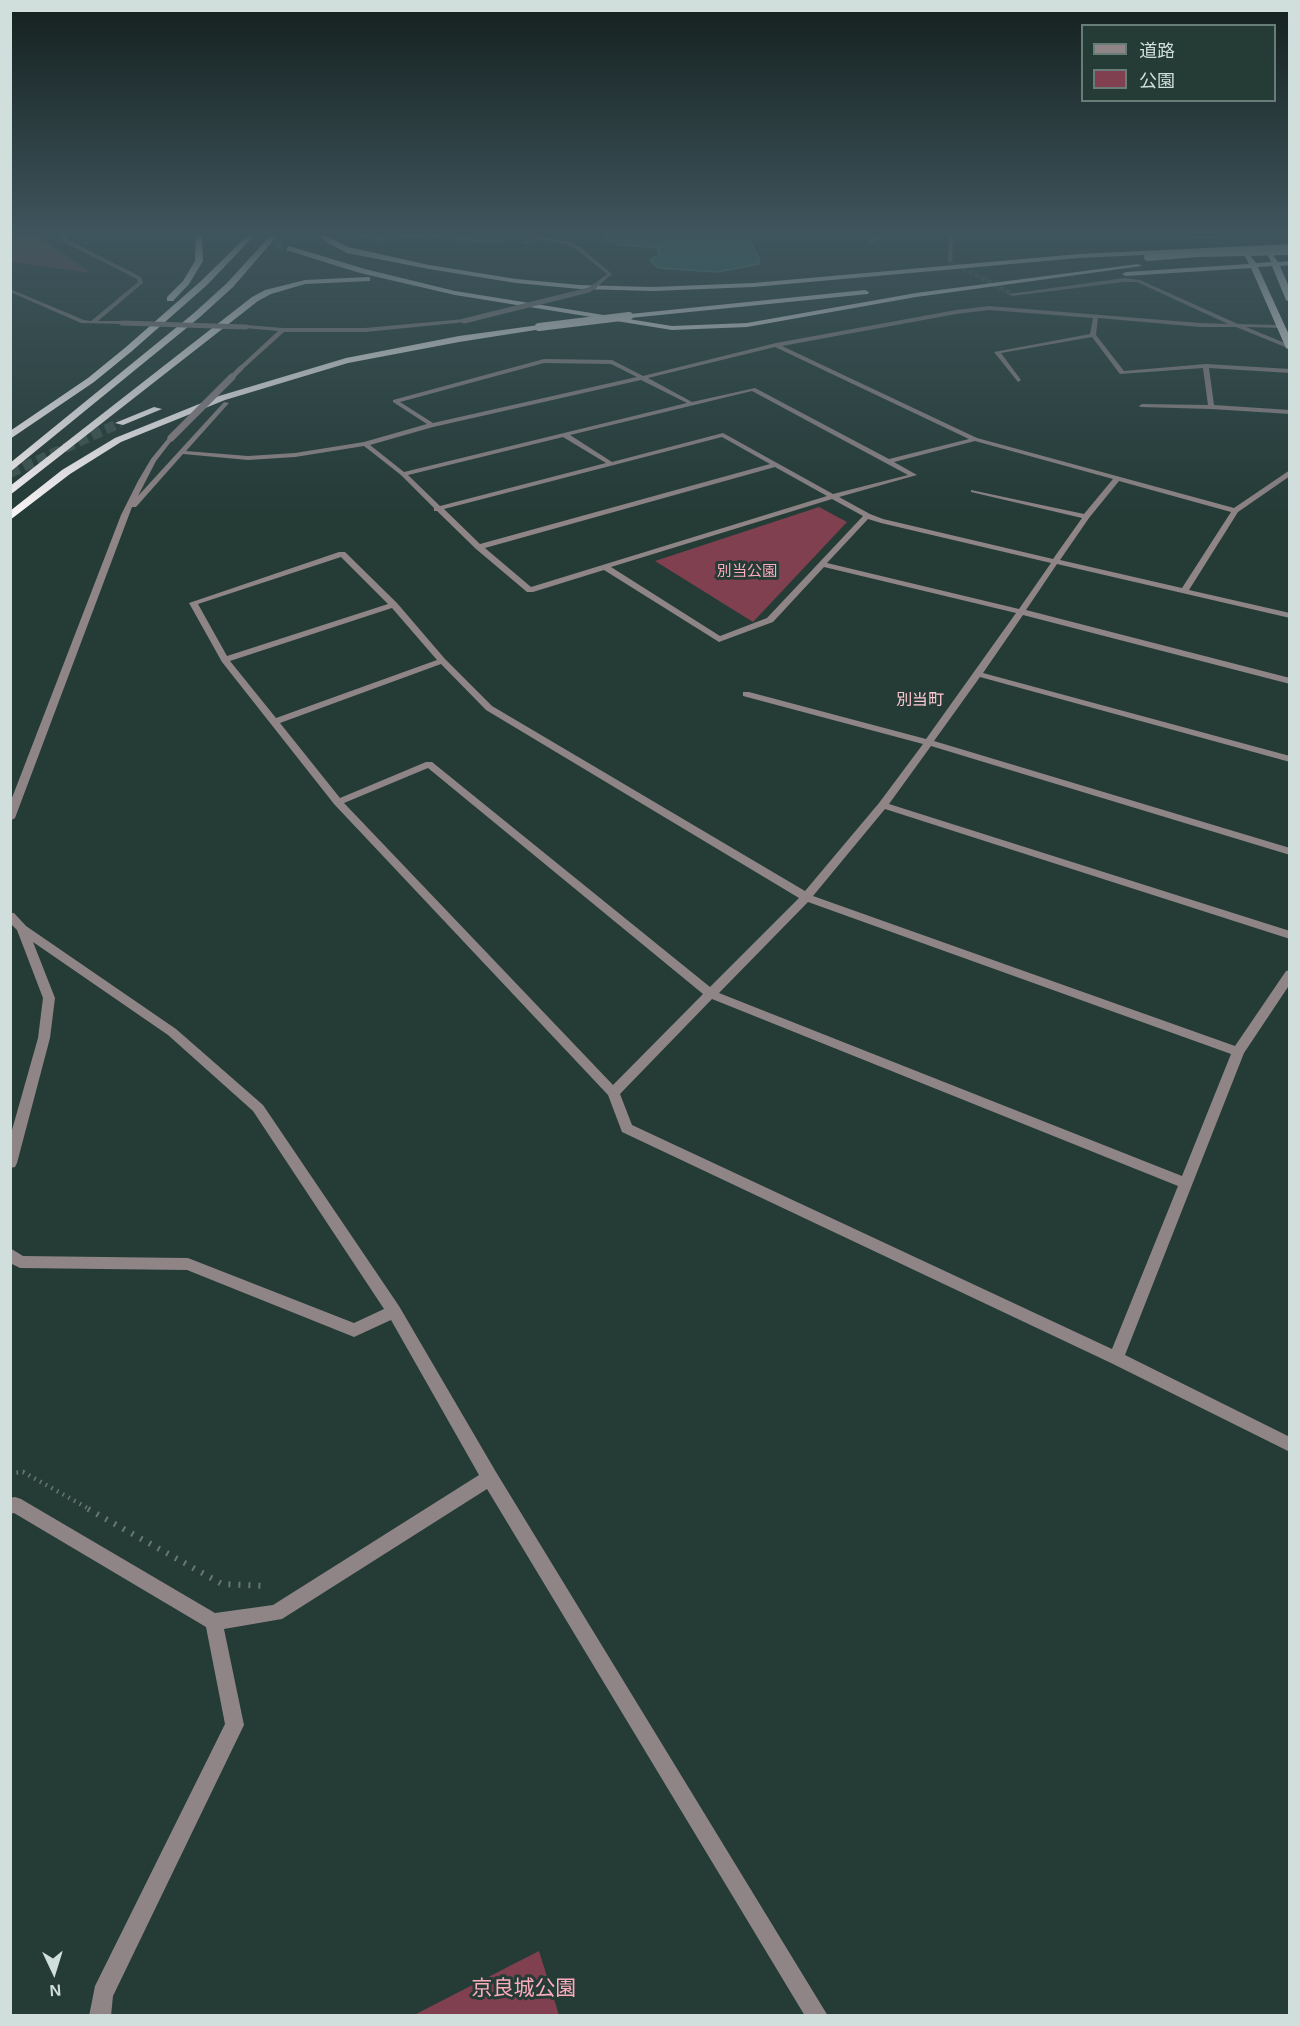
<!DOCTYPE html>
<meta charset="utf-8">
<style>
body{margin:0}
#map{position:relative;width:1300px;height:2026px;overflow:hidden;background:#243b36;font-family:Arial,"Noto Sans JP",sans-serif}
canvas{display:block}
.frame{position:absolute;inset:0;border:12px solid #d1dfdc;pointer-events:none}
.legend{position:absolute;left:1081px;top:24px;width:195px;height:78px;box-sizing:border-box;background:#243b36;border:2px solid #697d78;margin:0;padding:8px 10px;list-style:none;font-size:18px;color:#d1dfdc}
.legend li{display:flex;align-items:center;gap:12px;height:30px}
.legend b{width:30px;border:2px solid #697d78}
.north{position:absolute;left:24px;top:1942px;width:60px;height:60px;-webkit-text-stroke:4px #243b36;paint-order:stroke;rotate:176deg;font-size:16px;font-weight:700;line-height:24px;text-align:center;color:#d1dfdc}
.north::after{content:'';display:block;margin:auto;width:21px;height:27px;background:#d1dfdc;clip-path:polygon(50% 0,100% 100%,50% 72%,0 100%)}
</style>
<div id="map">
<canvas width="1300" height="2026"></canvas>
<div class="frame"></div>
<ul class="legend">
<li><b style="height:8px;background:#8f8486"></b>道路</li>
<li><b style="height:16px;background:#814050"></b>公園</li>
</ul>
<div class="north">N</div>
</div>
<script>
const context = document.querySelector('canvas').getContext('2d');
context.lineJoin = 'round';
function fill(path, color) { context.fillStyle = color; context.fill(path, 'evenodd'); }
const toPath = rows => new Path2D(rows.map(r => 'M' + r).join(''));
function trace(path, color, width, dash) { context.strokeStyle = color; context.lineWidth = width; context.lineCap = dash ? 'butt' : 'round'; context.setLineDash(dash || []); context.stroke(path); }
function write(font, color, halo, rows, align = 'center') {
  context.font = font + ' Arial,"Noto Sans JP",sans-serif'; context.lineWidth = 6; context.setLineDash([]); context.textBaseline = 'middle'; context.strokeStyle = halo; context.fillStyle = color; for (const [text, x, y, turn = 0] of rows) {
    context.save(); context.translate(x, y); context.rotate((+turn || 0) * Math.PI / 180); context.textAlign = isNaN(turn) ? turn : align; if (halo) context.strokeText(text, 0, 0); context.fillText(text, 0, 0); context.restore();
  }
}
fill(toPath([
 [11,235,47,235,46,241,91,273,11,262],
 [819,507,847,522,753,622,655,561],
 [539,1951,559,2015,414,2015]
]), '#814050');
const water = toPath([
 [353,235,508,235,502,241,487,242,426,236,399,236,379,240,353,235],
 [603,235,747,235,759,258,759,264,717,272,658,268,650,260,660,255,657,250,661,248,619,245,605,239,603,235]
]);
fill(water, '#277064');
trace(water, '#5a9188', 1.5);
trace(toPath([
 [950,261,1012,294]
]), '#3e544f', 5, [5, 2]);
trace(toPath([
 [253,235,289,248]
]), '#3e544f', 8, [8, 4]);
trace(toPath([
 [10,473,120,423]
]), '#3e544f', 10, [10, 5]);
trace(toPath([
 [10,1473,23,1472,91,1510]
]), '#647874', 4.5, [1.5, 5]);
trace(toPath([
 [88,1509,222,1584,265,1586]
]), '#647874', 6, [2, 8]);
fill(toPath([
 [62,235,66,235,66,239,141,277,143,283,98,321,122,321,124,324,81,323,10,292,10,289,84,320,91,321,138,282,137,279,62,241,62,235],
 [881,235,887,235,871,243,867,242,881,235],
 [949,235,953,235,952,261,950,262,948,261,949,235],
 [1145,235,1217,237,1222,235,1219,239,1145,235],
 [537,237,570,242,580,247,612,274,597,287,593,287,593,285,607,274,576,249,567,244,537,239,525,244,523,243,537,237],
 [1124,278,1140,280,1238,324,1281,325,1279,328,1246,327,1290,345,1290,349,1236,327,1200,327,1098,318,1096,335,1124,371,1206,364,1290,369,1290,373,1209,368,1214,405,1290,410,1290,414,1211,409,1140,407,1139,406,1142,404,1208,405,1203,368,1120,374,1092,337,1001,353,1021,380,1018,382,994,352,1090,334,1093,318,989,310,956,314,782,346,977,438,1234,508,1290,470,1290,476,1238,512,1189,590,1290,613,1290,618,1057,564,1026,610,1290,678,1290,684,1023,615,983,673,1290,756,1290,762,980,677,934,741,1290,848,1290,855,931,746,889,804,1290,931,1290,939,885,809,813,896,1235,1046,1286,971,1290,970,1290,984,1244,1053,1125,1355,1290,1437,1290,1452,1111,1363,622,1132,608,1095,334,804,222,662,189,603,339,552,345,552,397,603,445,659,492,706,805,891,879,803,923,744,743,696,743,692,749,692,926,739,1016,613,824,567,773,622,719,642,604,570,533,592,527,592,476,549,437,511,434,511,434,508,401,475,364,446,295,457,248,460,183,454,136,507,132,507,15,818,10,821,10,803,121,515,138,481,151,459,169,437,173,437,173,439,156,461,138,496,224,402,229,403,186,451,248,456,295,453,364,442,427,424,393,402,393,400,544,359,612,360,643,376,776,343,956,310,989,306,1200,323,1228,324,1137,282,1124,282,1012,296,1009,294,1124,278],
 [775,347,969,439,889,459,755,388,692,402,648,378,775,347],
 [544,363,611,364,637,377,433,423,400,402,544,363],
 [641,380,687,403,404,472,370,445,433,427,641,380],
 [752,391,908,475,833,494,723,433,612,462,570,435,752,391],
 [563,437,606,463,440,506,408,475,563,437],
 [722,437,770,464,480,544,444,509,722,437],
 [975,441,1113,479,1084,514,971,490,971,492,1082,518,1053,559,883,519,870,514,839,497,917,475,894,462,975,441],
 [775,467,827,496,531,587,485,548,775,467],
 [1119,481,1231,512,1182,588,1060,560,1089,518,1119,481],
 [832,499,863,516,767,618,720,636,611,567,832,499],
 [868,519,881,523,1051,563,1019,609,827,563,868,519],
 [341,557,388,604,227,656,198,604,341,557],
 [392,608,437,660,276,718,230,661,392,608],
 [441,664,486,710,799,898,710,987,432,762,426,762,340,798,280,723,441,664],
 [428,768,703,994,613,1085,344,803,428,768],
 [808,902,1231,1054,1182,1176,719,993,808,902],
 [712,999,1178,1186,1112,1349,632,1125,620,1094,712,999],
 [464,319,466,322,365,332,284,332,243,369,238,368,278,331,244,328,246,325,283,328,365,328,464,319],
 [10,913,14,913,26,926,176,1029,263,1105,399,1306,496,1472,828,2016,805,2016,487,1489,282,1619,224,1629,244,1725,113,1996,111,2016,89,2016,95,1986,225,1724,206,1627,14,1513,10,1514,10,1498,15,1497,21,1499,215,1613,273,1605,479,1475,391,1320,354,1337,187,1270,20,1268,10,1263,10,1248,23,1256,188,1258,354,1323,384,1309,253,1111,168,1035,33,942,55,998,50,1038,17,1163,15,1167,10,1168,10,1137,38,1038,43,998,17,930,10,923,10,913]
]), '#8f8486');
fill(toPath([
 [196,235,202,235,203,261,189,284,173,301,167,301,167,297,183,281,195,261,196,235],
 [248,235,255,235,207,285,132,351,94,382,10,439,10,431,88,378,126,347,201,281,248,235],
 [271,235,278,235,233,287,200,317,10,472,10,463,194,313,227,283,271,235],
 [318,235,325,235,348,247,429,265,516,279,580,285,653,287,753,283,1079,254,1290,244,1290,248,1079,258,753,287,653,291,580,289,516,283,429,269,347,253,328,243,318,235],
 [289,246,365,269,455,291,672,326,747,323,916,293,1138,264,1142,266,916,297,747,327,672,330,455,295,360,273,286,250,289,246],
 [1271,252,1278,262,1290,261,1290,265,1280,266,1290,289,1290,302,1286,300,1272,266,1258,267,1290,337,1290,350,1286,348,1251,268,1126,276,1122,274,1126,272,1249,264,1245,256,1249,254,1256,263,1271,262,1267,254,1271,252],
 [367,277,370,277,370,281,305,284,271,294,258,301,10,495,10,486,252,297,265,290,305,280,367,277],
 [865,290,869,292,868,294,630,318,626,316,630,314,865,290],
 [539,325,542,325,542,329,459,342,348,363,225,400,121,442,70,474,10,520,10,511,62,470,115,438,219,396,346,358,459,336,539,325],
 [154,407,162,409,123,425,115,423,154,407]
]), '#fcf7f8');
trace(toPath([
 [464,321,589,290,595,286],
 [122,323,246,327],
 [231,378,241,368]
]), '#8f8486', 5);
trace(toPath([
 [171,438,232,377]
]), '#8f8486', 7);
trace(toPath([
 [1148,257,1198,253,1290,251],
 [539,327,629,316]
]), '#fcf7f8', 8);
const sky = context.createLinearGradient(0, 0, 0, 519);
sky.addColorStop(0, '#14201e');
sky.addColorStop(0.45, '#3f555d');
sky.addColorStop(1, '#3f555d00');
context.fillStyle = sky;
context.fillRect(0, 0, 1300, 519);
write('15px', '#feabbd', '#243b36', [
 ["別当公園",747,572]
]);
write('16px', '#fbc7d1', '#243b36', [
 ["別当町",920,701]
]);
write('21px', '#feabbd', '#243b36', [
 ["京良城公園",524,1989]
]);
</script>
